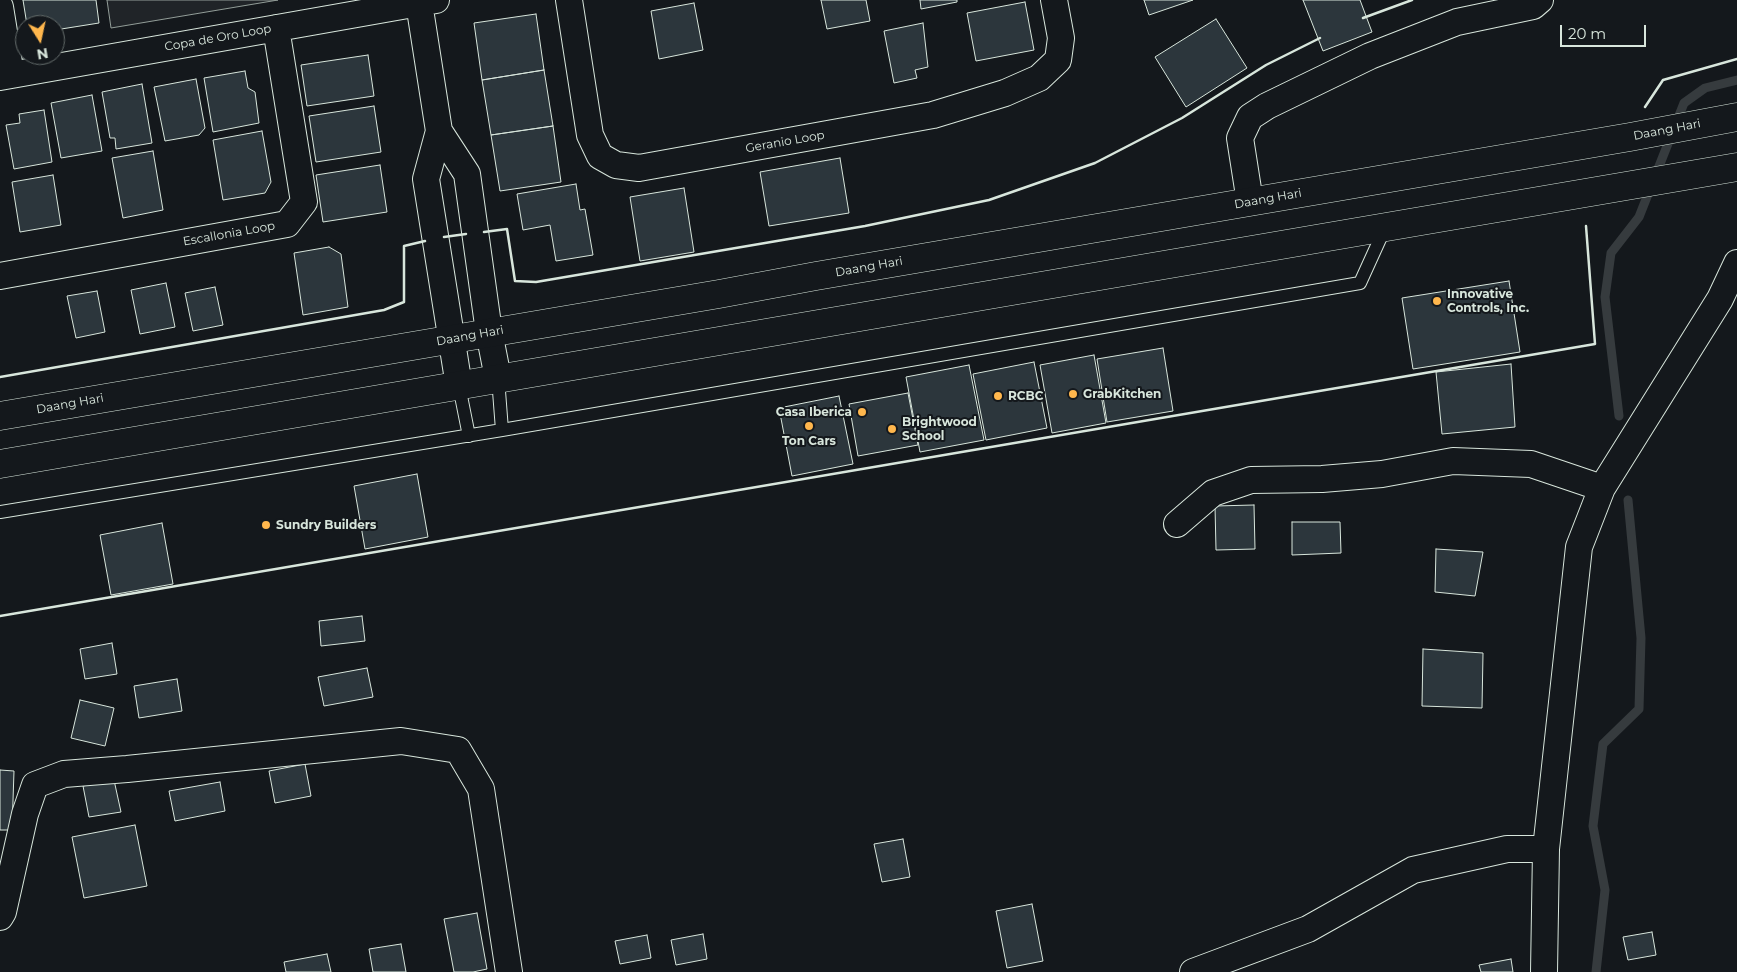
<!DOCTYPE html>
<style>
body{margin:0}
#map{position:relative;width:1737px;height:972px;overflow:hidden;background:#14181c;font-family:Montserrat,sans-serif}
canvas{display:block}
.north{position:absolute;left:15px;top:15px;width:50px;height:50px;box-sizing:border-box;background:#14181c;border:1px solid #626a69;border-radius:50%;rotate:170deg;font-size:14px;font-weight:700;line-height:20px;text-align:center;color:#d8e6dc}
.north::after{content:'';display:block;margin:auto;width:18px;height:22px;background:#ffb74d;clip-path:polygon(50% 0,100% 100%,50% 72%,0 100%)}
.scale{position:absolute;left:1560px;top:25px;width:86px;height:22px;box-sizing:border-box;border:2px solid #d8e6dc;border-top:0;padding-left:6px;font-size:15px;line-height:18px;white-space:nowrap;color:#d8e6dc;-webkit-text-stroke:4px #14181c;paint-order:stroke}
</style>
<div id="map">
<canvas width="1737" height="972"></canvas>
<div class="north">N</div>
<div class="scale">20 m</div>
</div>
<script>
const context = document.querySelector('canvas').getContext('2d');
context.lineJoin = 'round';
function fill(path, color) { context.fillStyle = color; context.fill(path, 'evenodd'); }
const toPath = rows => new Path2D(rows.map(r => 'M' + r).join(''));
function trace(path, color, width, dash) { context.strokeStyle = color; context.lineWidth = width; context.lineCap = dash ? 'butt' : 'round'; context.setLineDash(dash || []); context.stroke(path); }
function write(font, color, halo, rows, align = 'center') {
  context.font = font + ' Montserrat,sans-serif'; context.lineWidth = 4; context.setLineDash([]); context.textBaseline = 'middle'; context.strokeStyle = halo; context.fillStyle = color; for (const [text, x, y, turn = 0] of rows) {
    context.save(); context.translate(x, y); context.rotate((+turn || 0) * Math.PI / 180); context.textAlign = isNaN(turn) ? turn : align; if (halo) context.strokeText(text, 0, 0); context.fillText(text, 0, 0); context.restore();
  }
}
const green = toPath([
 [107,0,278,0,111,28,107,0]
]);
fill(green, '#202428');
trace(green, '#939e99', 1);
trace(toPath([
 [1619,416,1605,297,1611,253,1639,217,1684,103,1705,88,1737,80],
 [1596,972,1605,890,1593,826,1603,744,1639,709,1641,638,1628,500]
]), '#363b3e', 9);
const building = toPath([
 [23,0,96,0,99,23,55,30,55,25,27,25,23,0],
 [821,0,866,0,870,21,827,29,821,0],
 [920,0,957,0,957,2,921,9,920,0],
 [1144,0,1193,0,1149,15,1144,0],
 [1303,0,1360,0,1372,32,1323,51,1303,0],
 [1025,2,1034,50,976,61,967,13,1025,2],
 [694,3,703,50,659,59,651,11,694,3],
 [536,14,544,70,482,80,474,23,536,14],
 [1216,19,1247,68,1186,107,1155,57,1216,19],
 [923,23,928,67,915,70,917,78,894,83,884,31,923,23],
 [368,55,374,96,307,106,301,65,368,55],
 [544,70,553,126,491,135,482,80,544,70],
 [245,71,248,88,255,92,259,123,213,132,204,78,245,71],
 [196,79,205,128,199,135,165,141,154,87,196,79],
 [142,84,152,143,116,149,115,138,110,138,102,92,142,84],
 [92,95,102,151,61,158,51,103,92,95],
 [374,106,381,152,316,162,309,116,374,106],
 [44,110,52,162,14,169,6,125,20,123,19,114,44,110],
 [553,126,561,182,500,191,491,135,553,126],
 [262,131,271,182,265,193,223,200,213,140,262,131],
 [153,151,163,210,123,218,112,158,153,151],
 [840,158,849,213,769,226,760,172,840,158],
 [380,165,387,212,323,222,316,175,380,165],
 [53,175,61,225,20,232,12,182,53,175],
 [576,184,580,210,585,209,593,255,556,261,550,225,523,230,517,194,576,184],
 [684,188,694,252,640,261,630,197,684,188],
 [329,247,341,254,348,307,303,315,294,253,329,247],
 [1509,281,1520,352,1413,369,1402,298,1509,281],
 [166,283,175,327,140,334,131,290,166,283],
 [215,287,223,325,193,331,185,293,215,287],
 [97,291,105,332,76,338,67,296,97,291],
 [1163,348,1173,411,1107,422,1097,359,1163,348],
 [1094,355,1106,423,1052,433,1040,365,1094,355],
 [1034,362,1047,428,986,440,973,374,1034,362],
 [1511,364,1515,427,1442,434,1436,372,1511,364],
 [969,365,984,440,920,452,906,377,969,365],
 [908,393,918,445,858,456,849,404,908,393],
 [839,396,853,464,792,476,779,408,839,396],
 [417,474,428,537,365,549,354,486,417,474],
 [1254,505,1255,549,1216,550,1215,506,1254,505],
 [1292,522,1340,522,1341,553,1292,555,1292,522],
 [162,523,173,584,111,595,100,535,162,523],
 [1436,549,1483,552,1475,596,1435,592,1436,549],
 [362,616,365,641,321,646,319,621,362,616],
 [112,643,117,674,85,679,80,649,112,643],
 [1423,649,1483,653,1482,708,1422,706,1423,649],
 [367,668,373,697,324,706,318,677,367,668],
 [177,679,182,711,139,718,134,686,177,679],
 [80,700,114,708,105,746,71,738,80,700],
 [305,764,311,796,275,803,269,771,305,764],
 [0,770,14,771,12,830,0,830,0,770],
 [114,780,121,812,89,817,83,786,114,780],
 [220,782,225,811,175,821,169,791,220,782],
 [135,825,147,886,84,898,72,837,135,825],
 [903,839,910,877,882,882,874,844,903,839],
 [1032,904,1043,961,1007,968,996,911,1032,904],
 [477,913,487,969,473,972,454,972,444,919,477,913],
 [1652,932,1656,955,1628,960,1623,937,1652,932],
 [703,934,707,959,676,965,671,940,703,934],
 [647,935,651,958,620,964,615,941,647,935],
 [401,944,406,972,373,972,369,949,401,944],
 [327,954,331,972,286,972,284,962,327,954],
 [1511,959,1513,972,1481,972,1479,965,1511,959]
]);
fill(building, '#2c363c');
trace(building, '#d8e6dc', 1);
const service = toPath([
 [498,378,502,430],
 [459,386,469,436],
 [0,512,502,430,1360,283,1385,228]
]);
const minor = toPath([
 [569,0,590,135,600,156,616,165,639,168,933,115,1005,93,1039,78,1058,60,1061,38,1054,0],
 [419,3,439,131,467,174,489,332,498,378],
 [0,7,11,75],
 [0,77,436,0],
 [439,131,426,179,459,386],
 [1250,202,1240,138,1250,117,1267,106,1370,56,1457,22,1533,6,1540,0],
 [0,276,287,224,304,202,276,28],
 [1177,524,1213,493,1251,480,1322,479,1382,474,1453,461,1531,464,1602,488],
 [0,917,3,912,25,814,35,785,64,774,127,769,401,741,458,750,481,789,509,972],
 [1193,972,1308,929,1413,870,1507,849,1546,849],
 [1544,972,1546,849,1579,547,1602,488,1720,299,1737,263]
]);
const primary = toPath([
 [0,416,719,294,816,276,1630,137,1737,117],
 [0,464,1737,167]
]);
trace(service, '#d8e6dc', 14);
trace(minor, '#d8e6dc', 28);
trace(primary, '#d8e6dc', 29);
trace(service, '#14181c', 12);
trace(minor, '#14181c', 26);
trace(primary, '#14181c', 28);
trace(toPath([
 [1363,18,1412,0],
 [1645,107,1663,80,1737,59],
 [484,232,507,229,515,281,536,282,865,226,989,200,1095,163,1182,118,1266,65,1320,38],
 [444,237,466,234],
 [0,377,384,310,404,302,404,246,425,241],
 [0,616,1595,344,1586,226]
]), '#d8e6dc', 2.5);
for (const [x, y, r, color] of [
 [1437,301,5,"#ffb74d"],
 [1073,394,5,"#ffb74d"],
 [998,396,5,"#ffb74d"],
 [862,412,5,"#ffb74d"],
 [809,426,5,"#ffb74d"],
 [892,429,5,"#ffb74d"],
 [266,525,5,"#ffb74d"]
]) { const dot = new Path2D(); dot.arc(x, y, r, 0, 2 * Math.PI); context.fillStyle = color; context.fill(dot); trace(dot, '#14181c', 2); }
write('12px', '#d8e6dc', '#14181c', [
 ["Copa de Oro Loop",218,38,-10],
 ["Daang Hari",1667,130,-11],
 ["Geranio Loop",785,142,-10],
 ["Daang Hari",1268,199,-10],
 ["Escallonia Loop",229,234,-10],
 ["Daang Hari",869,267,-10],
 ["Daang Hari",470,336,-10],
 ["Daang Hari",70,404,-10]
]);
write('bold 12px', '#d8e6dc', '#14181c', [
 ["Innovative",1447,294],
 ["Controls, Inc.",1447,308],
 ["GrabKitchen",1083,394],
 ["RCBC",1008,396],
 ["Casa Iberica",852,412,"right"],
 ["Brightwood",902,422],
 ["School",902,436],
 ["Ton Cars",809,441,"center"],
 ["Sundry Builders",276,525]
], 'left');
</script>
